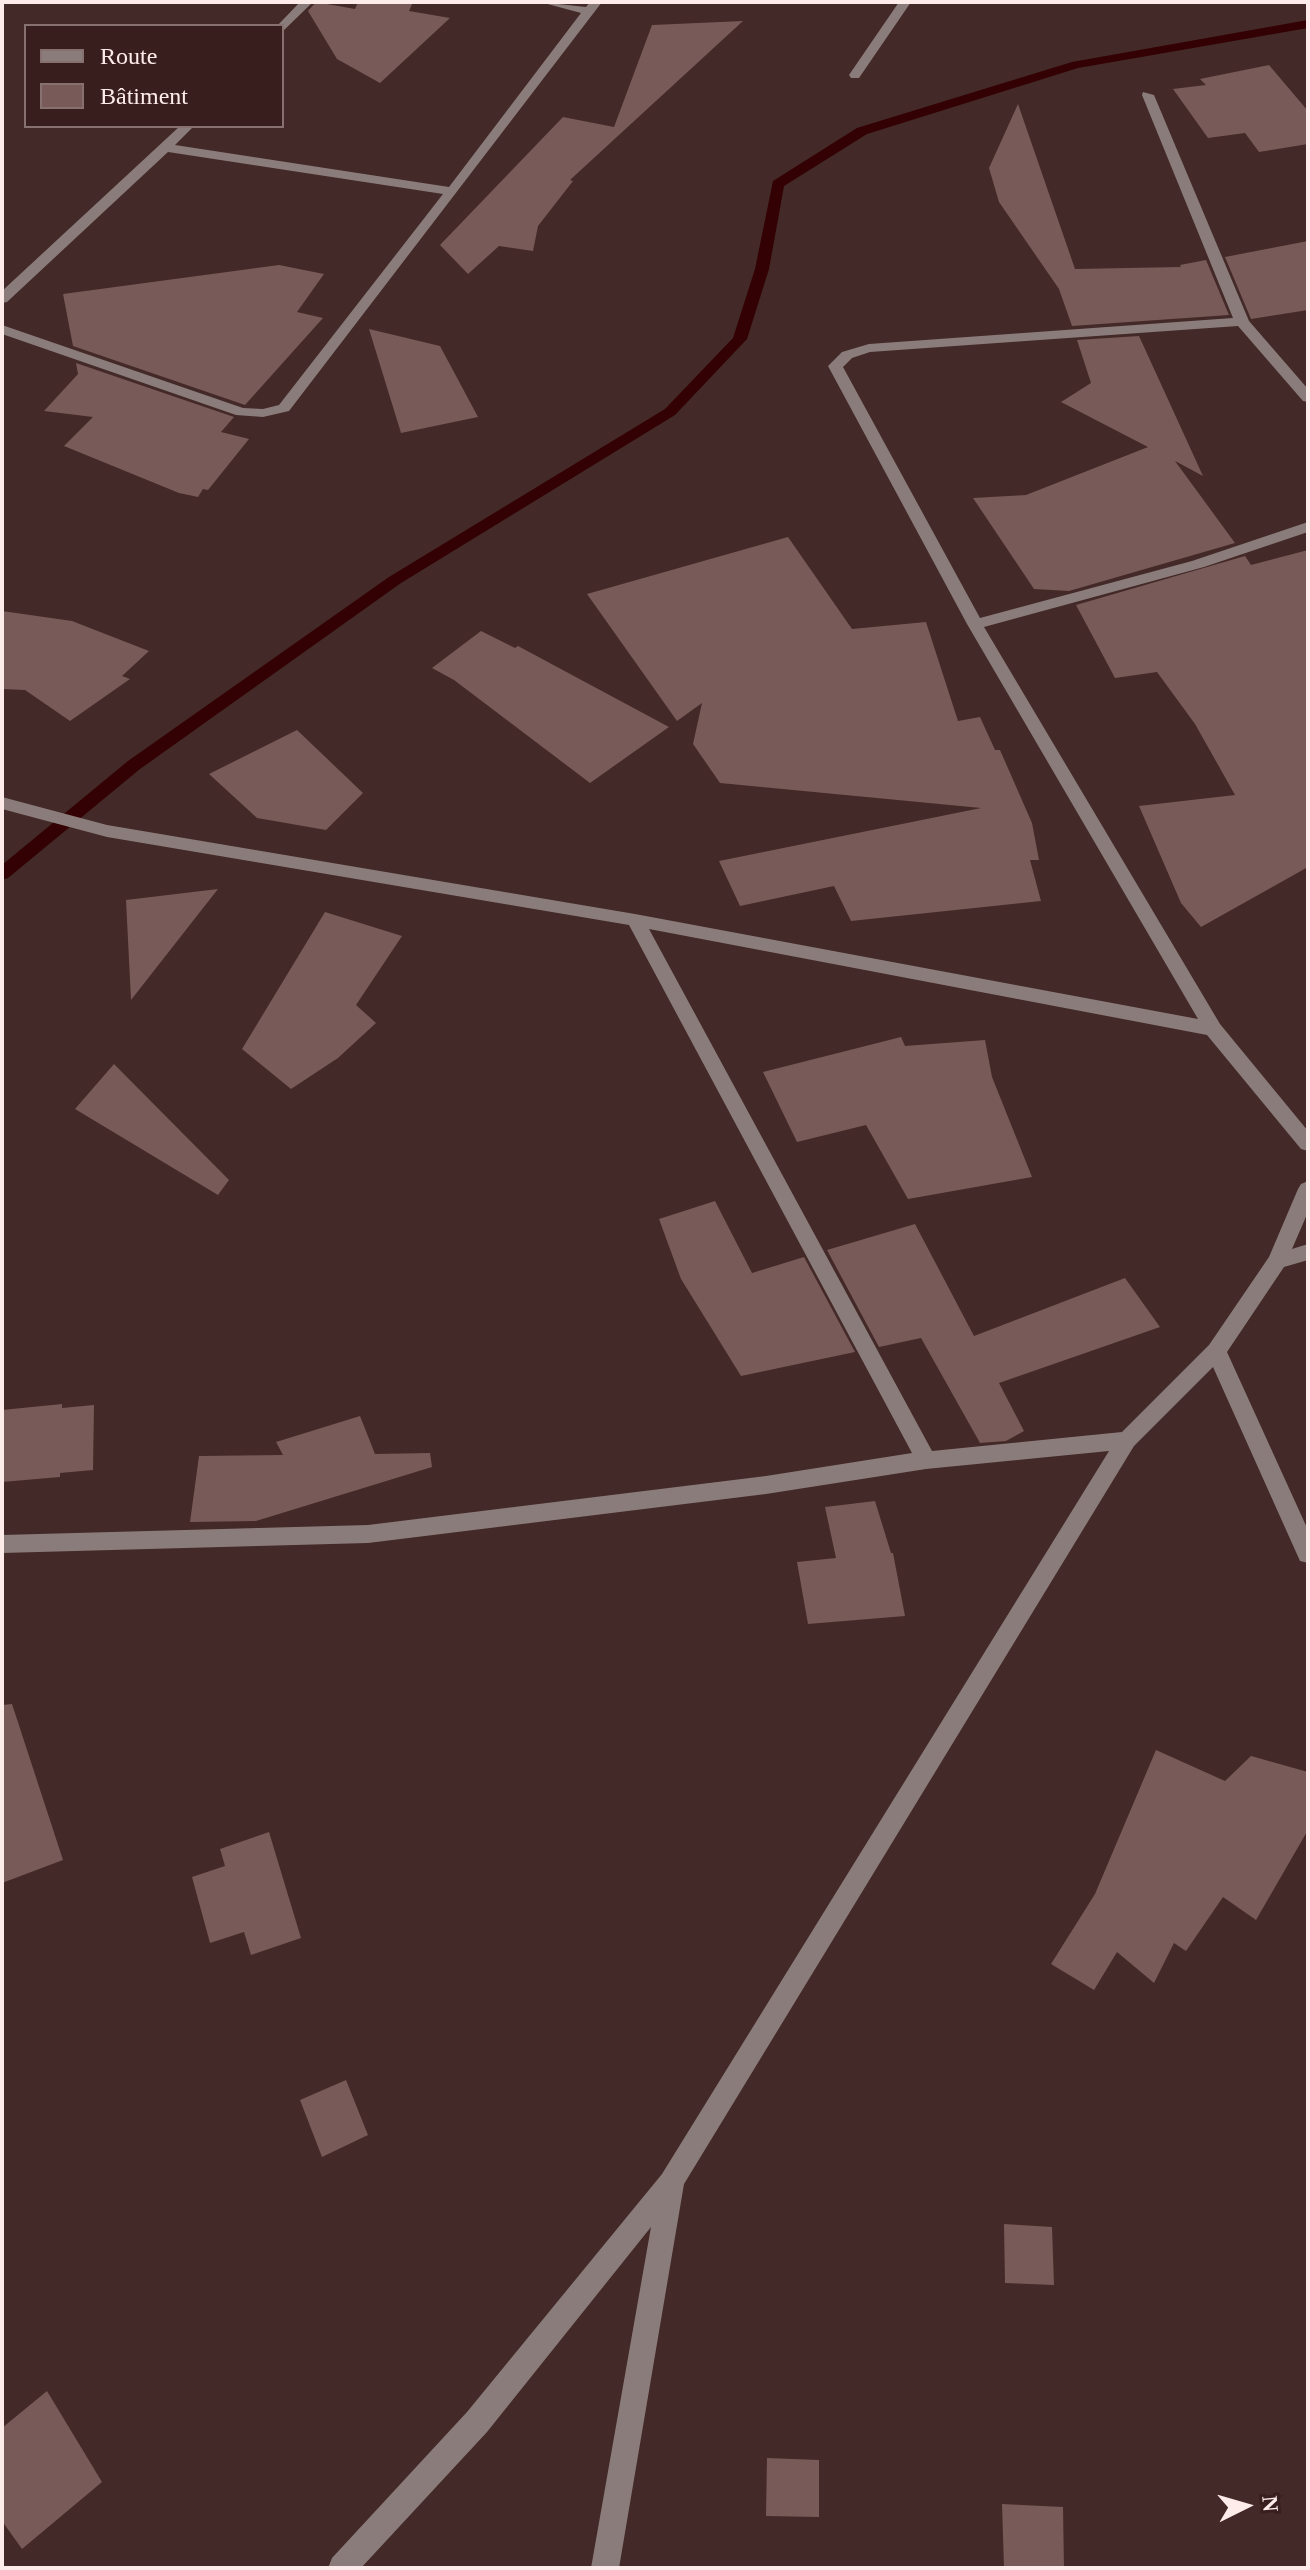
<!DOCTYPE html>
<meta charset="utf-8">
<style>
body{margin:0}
#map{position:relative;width:1310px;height:2570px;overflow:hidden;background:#432927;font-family:"Times New Roman",serif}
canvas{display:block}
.frame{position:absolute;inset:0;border:4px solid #feecea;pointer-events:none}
.legend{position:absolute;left:24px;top:24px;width:260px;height:104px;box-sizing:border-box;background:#381f1e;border:2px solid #877170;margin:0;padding:10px 14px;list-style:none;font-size:24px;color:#feecea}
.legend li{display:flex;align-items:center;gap:16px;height:40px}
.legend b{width:40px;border:2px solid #877170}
.north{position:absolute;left:1206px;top:2466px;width:80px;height:80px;-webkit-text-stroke:6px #381f1e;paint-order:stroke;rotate:85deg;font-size:22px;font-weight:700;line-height:32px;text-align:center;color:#feecea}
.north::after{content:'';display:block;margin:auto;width:28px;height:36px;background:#feecea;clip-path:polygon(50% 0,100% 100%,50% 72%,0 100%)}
</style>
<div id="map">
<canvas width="1310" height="2570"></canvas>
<div class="frame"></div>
<ul class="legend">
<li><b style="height:10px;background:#8a7c7a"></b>Route</li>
<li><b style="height:22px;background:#785a58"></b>Bâtiment</li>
</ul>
<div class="north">N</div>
</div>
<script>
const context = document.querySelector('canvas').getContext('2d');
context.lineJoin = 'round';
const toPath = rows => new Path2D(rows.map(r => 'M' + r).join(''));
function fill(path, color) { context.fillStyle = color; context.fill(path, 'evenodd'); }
fill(toPath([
 [1308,20,1308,28,1078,68,867,134,784,186,769,269,747,339,675,415,401,583,140,769,8,878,2,880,2,865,128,761,389,577,665,409,733,338,755,269,773,181,857,128,1072,62,1308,20]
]), '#330003');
fill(toPath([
 [316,2,355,9,358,2,413,2,409,11,450,18,380,83,337,59,308,11],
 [743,21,570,180,573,181,538,226,533,251,499,246,468,274,440,245,563,117,614,127,652,25],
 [1269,65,1308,111,1308,144,1259,152,1245,133,1208,138,1173,89,1206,85,1200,79],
 [1018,104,1075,269,1181,267,1180,265,1206,260,1229,315,1072,326,1059,289,999,202,989,168],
 [1308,241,1308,310,1251,319,1225,257],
 [279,265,324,274,297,312,323,318,245,405,73,346,63,294],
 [369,329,440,346,478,417,401,433],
 [1139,336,1203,476,1175,461,1235,543,1069,591,1034,589,973,498,1026,495,1148,447,1061,402,1091,383,1077,340],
 [76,363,234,417,221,432,249,439,208,490,203,489,198,497,179,493,64,446,93,417,44,411,78,374],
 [788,537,852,629,926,622,958,721,980,717,995,750,1000,750,1032,823,1039,860,1030,860,1041,901,851,921,834,886,740,906,719,861,981,808,720,783,693,744,702,703,677,721,587,594],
 [1308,550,1308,867,1201,927,1181,903,1139,806,1235,795,1195,724,1157,672,1115,678,1076,605,1245,556,1251,565],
 [2,611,72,621,149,651,122,676,130,679,70,721,25,690,2,689],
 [481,631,515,648,518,646,669,727,590,783,454,680,432,668],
 [297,730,363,793,326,830,257,818,209,774],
 [218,889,131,1000,126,900],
 [325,912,402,936,356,1005,376,1023,338,1058,291,1089,242,1049],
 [901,1037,905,1046,985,1040,992,1077,1032,1177,908,1199,866,1125,797,1142,763,1072],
 [114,1064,229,1180,218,1195,75,1109],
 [715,1201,752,1273,804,1257,855,1352,741,1376,681,1279,659,1219],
 [915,1224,974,1336,1125,1278,1160,1327,999,1383,1024,1431,1006,1441,980,1443,921,1338,879,1347,827,1250],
 [62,1404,62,1408,94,1405,93,1470,60,1473,60,1477,2,1482,2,1410],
 [360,1416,375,1454,430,1453,432,1467,256,1521,190,1522,199,1456,283,1455,276,1442],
 [875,1501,891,1553,893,1553,905,1616,808,1624,797,1562,836,1558,825,1507],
 [12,1704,63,1860,2,1883,2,1705],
 [1156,1750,1225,1781,1251,1756,1308,1772,1308,1830,1256,1920,1223,1897,1186,1951,1174,1943,1154,1983,1117,1952,1094,1990,1051,1964,1095,1894],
 [269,1832,301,1938,251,1955,244,1932,210,1943,192,1877,225,1866,220,1849],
 [346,2080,368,2135,322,2157,300,2100],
 [1004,2224,1052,2227,1054,2285,1005,2283],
 [47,2391,102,2482,22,2549,2,2521,2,2428],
 [767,2458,819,2460,819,2517,766,2516],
 [1002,2504,1063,2507,1064,2568,1004,2568]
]), '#785a58');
fill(toPath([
 [300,2,313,2,282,32,282,26,277,26,300,2],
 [540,2,586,7,590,2,602,2,289,411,263,417,236,415,2,334,2,325,243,408,263,409,279,405,443,194,168,152,7,302,2,303,2,291,180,126,194,126,175,145,449,187,581,13,540,2],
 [899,2,911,2,859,78,851,78,849,75,899,2],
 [1143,92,1154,95,1249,321,1308,389,1308,402,1303,401,1238,326,870,352,852,358,843,367,980,618,1192,561,1308,522,1308,532,1204,567,984,627,1220,1024,1308,1131,1308,1151,1301,1149,1207,1035,649,929,932,1451,1122,1432,1209,1345,1269,1257,1298,1189,1301,1184,1308,1181,1308,1212,1292,1249,1308,1244,1308,1260,1284,1267,1227,1352,1308,1530,1308,1563,1300,1561,1213,1367,1134,1446,684,2184,619,2568,591,2568,651,2227,487,2432,361,2568,328,2568,332,2558,467,2412,662,2174,1109,1451,926,1469,766,1494,368,1543,2,1553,2,1535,368,1525,766,1476,912,1453,629,925,107,837,2,809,2,797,107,825,635,914,1198,1019,967,624,828,366,842,352,869,344,1233,318,1142,95,1143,92]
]), '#8a7c7a');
</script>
